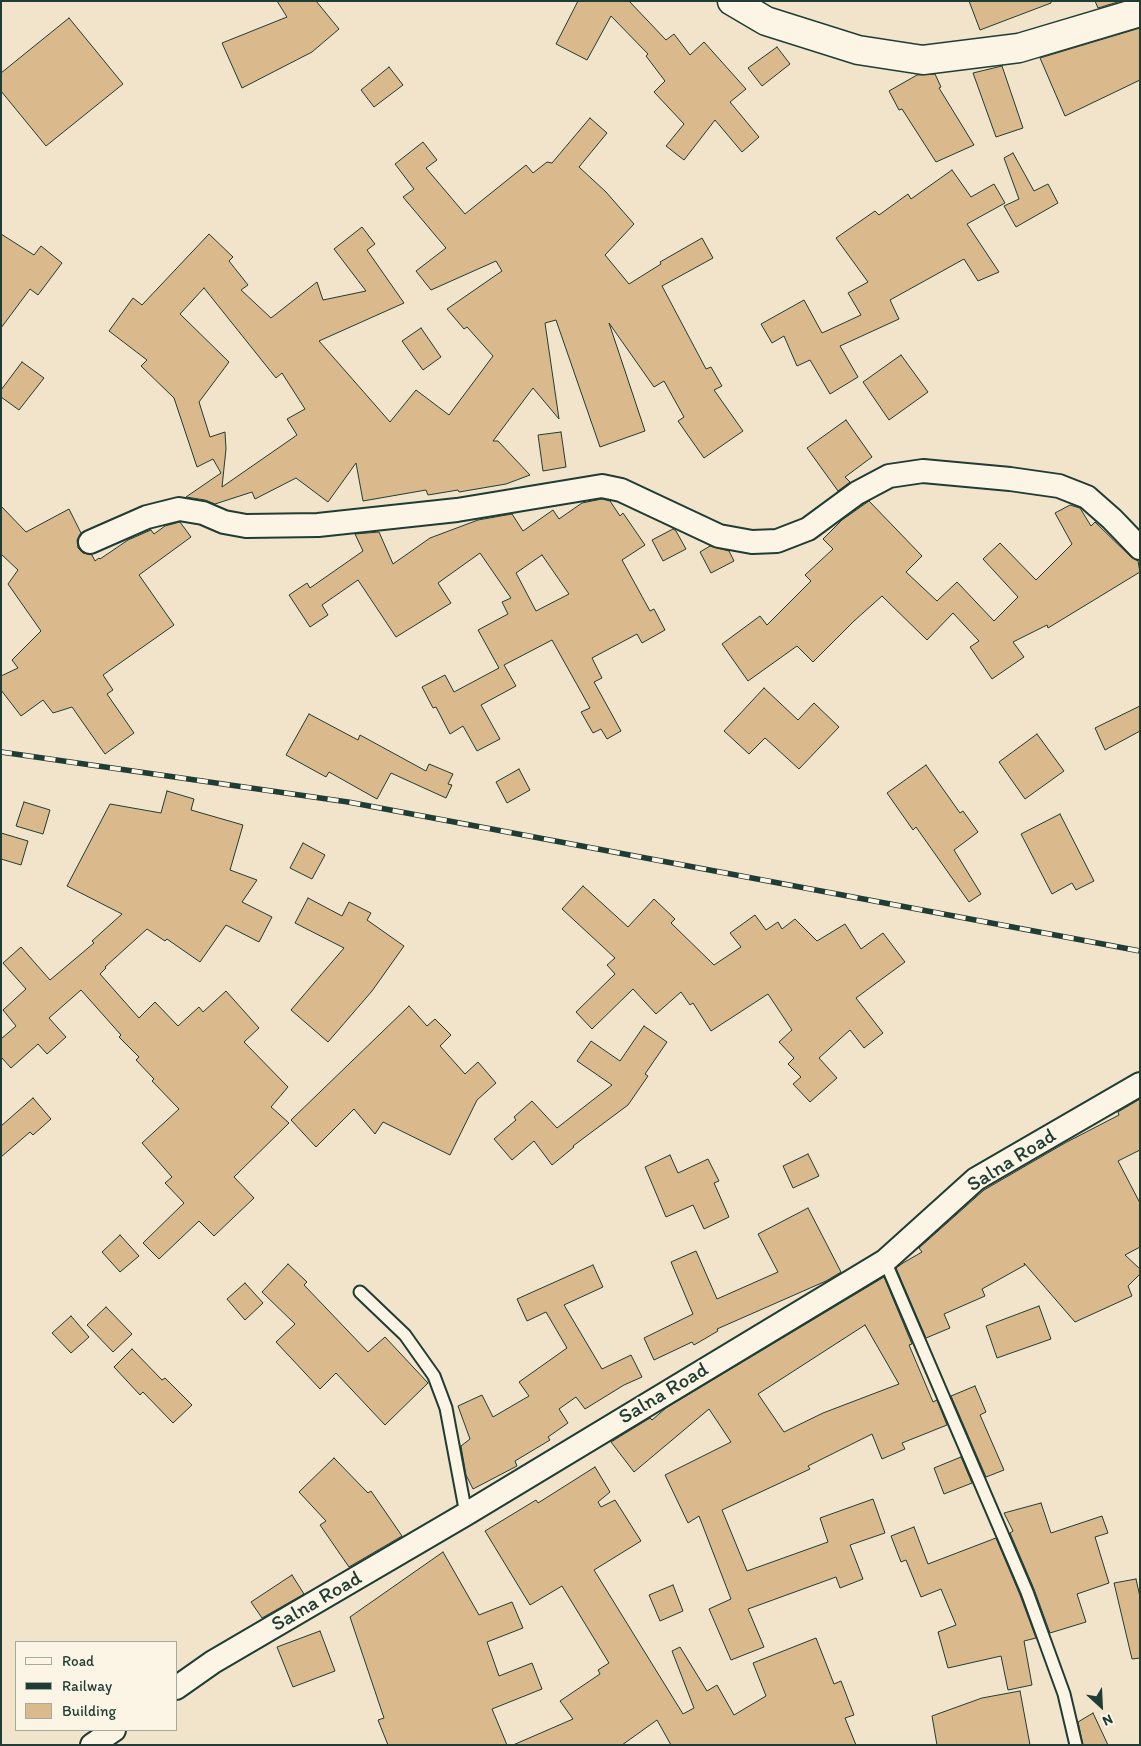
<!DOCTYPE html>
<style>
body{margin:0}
#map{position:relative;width:1141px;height:1746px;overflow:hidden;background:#f2e3cb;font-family:Itim,sans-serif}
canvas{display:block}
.frame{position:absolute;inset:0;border:2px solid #1f3d34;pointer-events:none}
.legend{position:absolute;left:15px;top:1641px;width:162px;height:90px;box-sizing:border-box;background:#fcf5e5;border:1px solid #a4ab9e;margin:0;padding:6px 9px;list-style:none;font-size:15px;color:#1f3d34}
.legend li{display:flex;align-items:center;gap:10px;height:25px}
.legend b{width:25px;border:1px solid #a4ab9e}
.north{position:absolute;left:1076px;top:1681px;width:50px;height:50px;-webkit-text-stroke:4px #fcf5e5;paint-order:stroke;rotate:155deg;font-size:14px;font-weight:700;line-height:20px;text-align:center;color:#1f3d34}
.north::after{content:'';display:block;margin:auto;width:18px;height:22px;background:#1f3d34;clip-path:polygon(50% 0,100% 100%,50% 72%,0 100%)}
</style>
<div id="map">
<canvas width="1141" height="1746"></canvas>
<div class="frame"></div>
<ul class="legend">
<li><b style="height:6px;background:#fcf5e5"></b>Road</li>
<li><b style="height:6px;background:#1f3d34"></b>Railway</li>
<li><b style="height:14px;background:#dab98d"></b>Building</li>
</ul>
<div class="north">N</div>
</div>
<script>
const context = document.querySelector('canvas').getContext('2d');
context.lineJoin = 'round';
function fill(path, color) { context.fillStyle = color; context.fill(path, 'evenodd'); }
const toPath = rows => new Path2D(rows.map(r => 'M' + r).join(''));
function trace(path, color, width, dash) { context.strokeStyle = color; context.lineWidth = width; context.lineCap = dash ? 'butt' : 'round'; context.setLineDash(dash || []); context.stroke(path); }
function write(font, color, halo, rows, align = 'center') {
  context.font = font + ' Itim,sans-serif'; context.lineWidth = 4; context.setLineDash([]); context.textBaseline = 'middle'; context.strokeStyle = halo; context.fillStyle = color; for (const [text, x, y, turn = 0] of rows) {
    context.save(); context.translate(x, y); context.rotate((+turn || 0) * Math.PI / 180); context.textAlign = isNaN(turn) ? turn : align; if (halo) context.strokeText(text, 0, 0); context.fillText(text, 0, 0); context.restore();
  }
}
const building = toPath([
 [277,1,316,1,339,29,312,52,242,88,222,43,287,17,277,1],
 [578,1,629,1,666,40,674,34,690,55,704,42,746,89,730,102,759,137,742,152,715,120,684,160,666,146,684,124,654,92,665,81,646,56,648,54,611,16,587,60,556,44,578,1],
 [969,1,1051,1,1051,3,980,30,969,1],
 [1095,1,1121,1,1098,8,1095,1],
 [69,18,123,84,46,146,1,91,1,73,69,18],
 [1140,28,1140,80,1065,116,1040,58,1140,28],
 [777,47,790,64,762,86,748,68,777,47],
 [1002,66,1023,128,996,137,973,73,1002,66],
 [389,67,403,85,374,107,361,90,389,67],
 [935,74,941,87,939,88,974,145,936,162,902,109,899,110,889,91,917,75,935,74],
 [590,118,607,133,579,167,606,192,634,224,605,255,629,284,661,264,660,262,702,238,713,258,662,286,706,369,711,367,722,386,714,390,743,431,704,458,678,421,684,417,664,381,654,387,609,323,645,431,600,447,556,320,545,323,559,419,533,388,493,441,498,441,530,475,506,484,459,492,458,490,428,495,426,490,363,501,356,463,328,502,296,478,255,499,252,492,215,504,205,500,186,497,221,473,213,459,197,467,174,398,141,366,147,360,109,331,133,298,142,305,209,234,233,257,229,261,248,285,241,290,271,318,317,282,323,300,366,291,334,249,362,227,375,244,367,250,404,303,319,341,390,422,416,390,449,415,493,356,467,327,464,329,447,309,502,271,496,261,431,290,416,271,446,248,403,197,414,189,395,164,423,142,437,160,426,168,465,214,526,165,533,173,547,162,552,163,590,118],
 [204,288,276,378,282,373,305,409,287,419,297,435,222,487,226,449,225,432,210,437,199,402,229,362,180,314,204,288],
 [1013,153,1034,191,1048,184,1058,203,1016,227,1004,206,1019,199,1004,158,1013,153],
 [952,170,971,197,994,184,1005,203,967,224,999,272,978,281,964,259,890,300,899,319,840,346,858,377,830,394,810,360,797,366,784,336,772,343,761,324,804,300,822,333,861,315,848,293,868,282,836,238,875,211,879,215,908,194,911,199,952,170],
 [1,234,34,255,41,246,62,263,38,295,30,289,1,328,1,234],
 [421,328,441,357,423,370,402,341,421,328],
 [901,355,928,392,889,420,863,382,901,355],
 [22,362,44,378,19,410,1,397,1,390,22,362],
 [846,420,872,457,845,477,850,482,838,491,807,448,846,420],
 [561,432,566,467,543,471,538,435,561,432],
 [602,499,610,501,620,516,623,513,645,545,622,560,650,611,654,609,665,630,642,643,637,634,592,658,602,678,594,682,621,731,607,739,601,729,593,733,581,712,590,708,552,640,504,665,516,686,481,705,500,739,477,751,463,726,450,734,436,707,433,708,422,687,445,675,454,692,499,668,478,630,508,614,502,602,511,598,480,553,438,583,451,603,396,637,358,580,322,605,328,615,310,627,289,595,307,583,310,588,363,551,355,534,379,532,393,564,430,538,478,520,512,514,523,531,553,510,559,519,582,503,602,499],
 [542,555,569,594,536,611,516,573,542,555],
 [869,501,922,556,906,572,937,601,957,582,994,621,1018,597,983,559,1000,543,1036,580,1072,544,1055,513,1070,505,1080,508,1091,526,1095,522,1131,557,1138,561,1140,572,1048,628,1047,625,1013,642,1024,657,992,679,970,647,979,641,953,613,927,640,882,596,854,621,813,662,797,646,748,681,722,644,760,616,767,625,811,581,805,575,833,549,823,539,842,520,869,501],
 [1,506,26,532,69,509,81,533,77,540,78,548,83,553,92,555,95,561,99,558,100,559,128,540,151,530,154,534,165,526,180,522,191,537,139,575,174,625,103,675,113,690,107,694,134,733,105,754,72,707,53,713,43,700,21,716,1,690,1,676,18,668,12,660,41,631,8,584,18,570,1,554,1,506],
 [673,529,676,531,686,549,663,561,652,540,673,529],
 [710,546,729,551,734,561,711,573,700,552,710,546],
 [764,688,798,720,814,703,839,727,799,769,765,738,749,754,724,731,764,688],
 [1140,706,1140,731,1105,750,1095,728,1140,706],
 [309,714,358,740,360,735,426,771,429,764,453,774,448,784,452,785,446,798,391,773,377,799,329,772,326,777,286,755,309,714],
 [1037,734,1064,771,1025,799,999,762,1037,734],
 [926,765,960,813,963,811,978,832,954,850,981,894,969,902,916,827,913,830,887,793,926,765],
 [519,769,530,790,507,803,496,782,519,769],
 [167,791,194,799,191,810,243,825,230,870,257,880,242,902,272,917,259,942,226,925,200,962,167,939,165,941,147,929,105,967,106,968,100,974,139,1018,155,1002,178,1026,199,1007,203,1012,226,991,259,1028,244,1042,288,1087,271,1107,289,1123,234,1177,254,1198,214,1236,199,1221,159,1259,143,1243,184,1203,165,1183,172,1177,142,1143,179,1109,152,1081,154,1079,136,1060,139,1057,119,1037,121,1035,81,990,49,1018,66,1037,47,1054,38,1044,11,1068,1,1057,1,1039,16,1026,3,1010,26,989,3,963,21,947,50,980,94,943,92,941,122,914,67,886,110,804,161,813,167,791],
 [24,802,50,810,43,834,16,826,24,802],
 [1060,814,1094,881,1076,890,1072,883,1052,894,1021,834,1060,814],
 [1,833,28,841,21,865,1,859,1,833],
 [303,843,325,855,312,879,290,868,303,843],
 [583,886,628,927,654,899,675,919,671,923,714,965,741,947,730,933,755,915,766,930,778,922,782,929,795,919,817,941,845,924,861,949,883,933,905,962,856,998,883,1033,864,1048,850,1030,819,1058,837,1078,810,1102,793,1084,801,1077,788,1064,794,1058,779,1042,792,1030,768,994,711,1031,693,1003,690,1005,681,992,656,1014,633,989,592,1029,576,1012,615,974,607,965,615,958,562,909,583,886],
 [308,898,342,916,349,902,371,913,367,920,404,946,372,991,328,1042,291,1010,344,948,295,923,308,898],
 [409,1006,427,1026,435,1019,451,1035,440,1046,465,1074,478,1062,496,1083,477,1100,450,1155,383,1122,375,1134,354,1109,316,1147,291,1120,409,1006],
 [644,1026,667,1042,645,1074,648,1076,628,1105,573,1146,574,1147,552,1165,534,1141,512,1160,494,1139,516,1120,514,1117,532,1101,557,1128,612,1085,577,1061,591,1041,620,1061,644,1026],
 [33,1098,51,1119,33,1135,30,1132,1,1157,1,1126,33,1098],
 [1140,1099,1140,1150,1118,1161,1140,1203,1140,1247,1125,1255,1140,1269,1140,1274,1128,1286,1132,1296,1075,1322,1024,1263,1025,1265,982,1289,985,1296,944,1314,950,1328,926,1338,896,1268,903,1263,922,1252,919,1248,984,1190,1065,1143,1119,1115,1118,1112,1140,1099],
 [808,1154,819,1176,793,1188,783,1166,808,1154],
 [670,1155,678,1173,708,1159,719,1181,714,1183,729,1217,704,1229,693,1205,666,1217,645,1167,670,1155],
 [808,1208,841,1272,826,1281,717,1329,718,1331,694,1345,692,1342,654,1360,644,1338,693,1314,671,1262,696,1251,717,1299,778,1272,758,1234,808,1208],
 [120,1235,139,1256,120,1272,102,1252,120,1235],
 [288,1264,307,1282,304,1285,368,1352,385,1337,428,1383,385,1425,336,1373,320,1389,276,1342,295,1324,262,1292,288,1264],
 [593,1265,603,1287,564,1305,602,1369,631,1355,642,1377,624,1385,585,1409,576,1397,559,1409,568,1423,548,1437,550,1440,515,1461,517,1466,473,1489,466,1475,461,1446,470,1439,458,1406,482,1395,493,1417,529,1396,519,1382,567,1348,546,1312,527,1321,517,1299,593,1265],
 [884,1277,912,1344,909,1345,933,1402,937,1400,947,1425,902,1443,905,1449,882,1459,872,1434,808,1466,810,1469,722,1510,747,1571,828,1542,820,1518,873,1499,885,1533,850,1545,863,1579,840,1588,836,1577,748,1609,764,1647,731,1660,709,1609,731,1599,699,1516,688,1523,665,1475,731,1442,709,1409,634,1472,611,1442,650,1418,652,1420,666,1408,884,1277],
 [865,1325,899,1384,823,1413,784,1432,758,1394,865,1325],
 [245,1283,263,1303,245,1320,227,1299,245,1283],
 [1039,1306,1051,1339,997,1358,986,1326,1039,1306],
 [106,1307,132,1334,113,1352,87,1325,106,1307],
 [71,1316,89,1337,71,1353,52,1333,71,1316],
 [132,1349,162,1380,165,1378,192,1405,173,1423,143,1392,140,1395,114,1367,132,1349],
 [975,1386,986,1412,980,1415,1004,1470,986,1477,951,1396,975,1386],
 [961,1457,972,1483,944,1494,934,1468,961,1457],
 [334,1458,368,1493,371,1491,402,1536,349,1567,320,1525,326,1521,299,1492,334,1458],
 [595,1467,610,1492,598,1502,601,1507,615,1500,641,1541,594,1570,683,1714,694,1708,672,1651,680,1647,707,1691,717,1685,734,1715,766,1696,753,1663,816,1638,834,1684,841,1681,854,1715,845,1718,856,1745,671,1745,657,1720,622,1745,513,1745,573,1719,560,1701,600,1674,598,1670,609,1663,562,1586,530,1605,485,1531,536,1500,538,1503,595,1467],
 [1041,1503,1051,1533,1102,1516,1108,1533,1095,1537,1109,1583,1077,1594,1086,1622,1050,1633,1034,1589,1010,1533,1013,1531,1004,1513,1041,1503],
 [914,1527,928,1564,996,1538,1020,1595,1036,1638,1024,1641,1032,1685,1008,1690,1001,1656,948,1668,938,1632,956,1625,941,1589,921,1597,906,1560,901,1562,891,1536,914,1527],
 [443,1552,479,1615,512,1602,523,1628,487,1642,499,1676,532,1663,542,1689,492,1709,507,1745,388,1745,378,1720,384,1718,350,1617,443,1552],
 [292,1575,304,1594,262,1618,251,1602,292,1575],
 [1136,1579,1140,1597,1140,1658,1132,1659,1114,1583,1136,1579],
 [673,1585,683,1611,660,1621,649,1595,673,1585],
 [320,1631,335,1671,293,1687,277,1647,320,1631],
 [1020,1691,1030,1745,937,1745,932,1716,982,1698,1020,1691],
 [1093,1713,1108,1745,1083,1745,1078,1722,1093,1713]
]);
fill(building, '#dab98d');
trace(building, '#1f3d34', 1);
const lane = toPath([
 [885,1261,1027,1592,1064,1694,1076,1745],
 [360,1292,405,1335,434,1376,446,1408,466,1514]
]);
const street = toPath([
 [90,542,147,517,179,509,203,513,224,522,246,526,318,525,457,510,602,486,621,490,719,536,752,542,777,541,808,529,857,493,889,476,923,471,1010,479,1059,486,1087,497,1112,519,1140,548],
 [176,1688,213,1662,466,1514,885,1261,976,1179,1140,1084],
 [92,1745,114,1730]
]);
const secondary = toPath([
 [732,1,766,21,858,50,923,60,1019,48,1140,12]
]);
trace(lane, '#1f3d34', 15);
trace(street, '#1f3d34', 26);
trace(secondary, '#1f3d34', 31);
trace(lane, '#fcf5e5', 11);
trace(street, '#fcf5e5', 22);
trace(secondary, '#fcf5e5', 28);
const rail = toPath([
 [1,752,348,802,1140,951]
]);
trace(rail, '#1f3d34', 5.5);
trace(rail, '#fcf5e5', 4, [11]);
write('21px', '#1f3d34', '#fcf5e5', [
 ["Salna Road",1012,1161,-32],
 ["Salna Road",664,1394,-31],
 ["Salna Road",317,1602,-30]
]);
</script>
